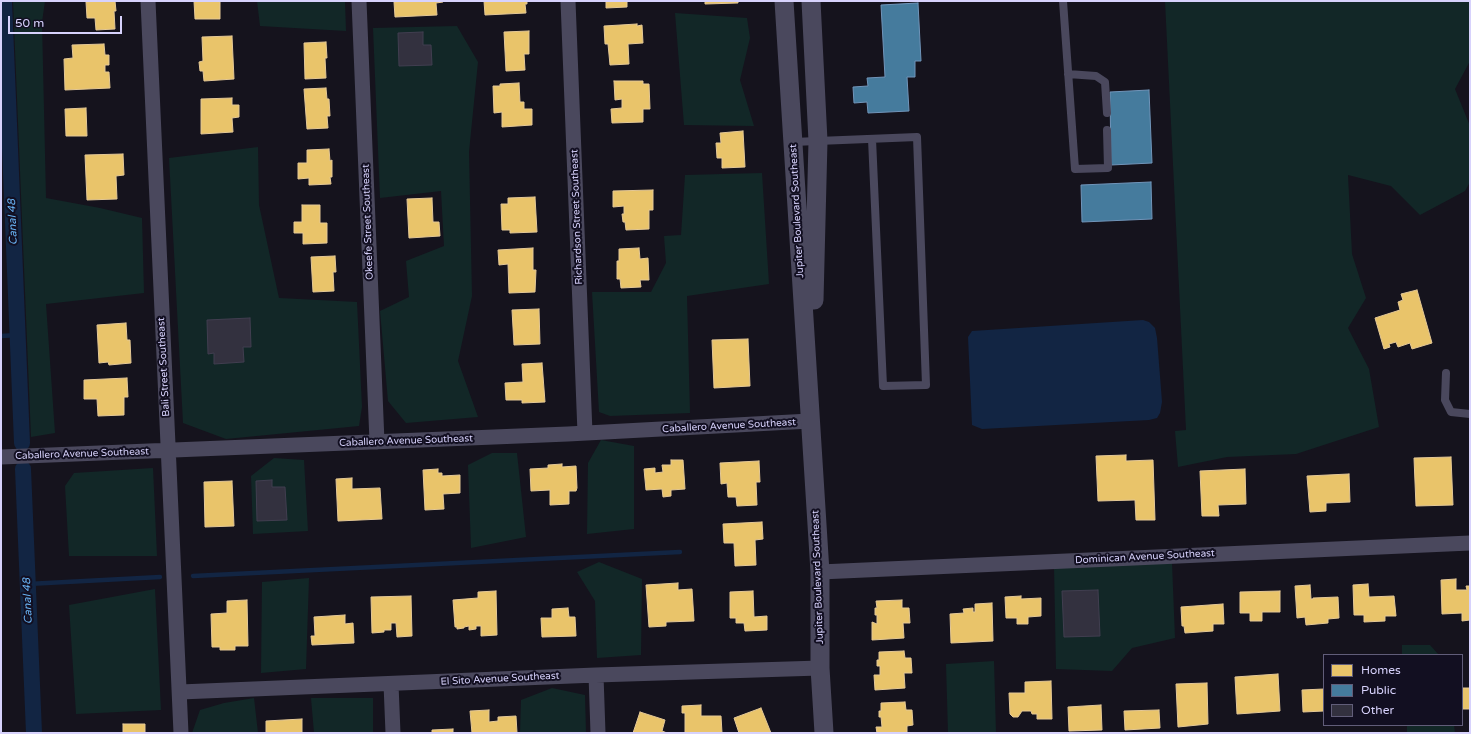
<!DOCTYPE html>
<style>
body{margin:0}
#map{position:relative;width:1471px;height:734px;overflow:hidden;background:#15131d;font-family:"Varela Round",sans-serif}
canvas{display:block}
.frame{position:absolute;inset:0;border:2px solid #d7d2fc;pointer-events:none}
.legend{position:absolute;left:1323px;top:654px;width:140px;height:72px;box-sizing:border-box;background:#120f21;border:1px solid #615d79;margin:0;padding:5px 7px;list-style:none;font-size:12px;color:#d7d2fc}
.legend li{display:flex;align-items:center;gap:8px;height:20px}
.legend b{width:20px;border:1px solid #615d79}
.scale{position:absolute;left:8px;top:16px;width:114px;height:18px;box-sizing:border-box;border:2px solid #d7d2fc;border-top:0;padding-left:5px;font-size:12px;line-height:14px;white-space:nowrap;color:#d7d2fc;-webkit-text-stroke:3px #120f21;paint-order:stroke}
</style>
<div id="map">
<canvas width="1471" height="734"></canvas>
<div class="frame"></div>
<ul class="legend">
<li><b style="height:11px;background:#e9c46a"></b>Homes</li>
<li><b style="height:11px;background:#457b9d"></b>Public</li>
<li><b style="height:11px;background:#33313f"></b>Other</li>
</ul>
<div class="scale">50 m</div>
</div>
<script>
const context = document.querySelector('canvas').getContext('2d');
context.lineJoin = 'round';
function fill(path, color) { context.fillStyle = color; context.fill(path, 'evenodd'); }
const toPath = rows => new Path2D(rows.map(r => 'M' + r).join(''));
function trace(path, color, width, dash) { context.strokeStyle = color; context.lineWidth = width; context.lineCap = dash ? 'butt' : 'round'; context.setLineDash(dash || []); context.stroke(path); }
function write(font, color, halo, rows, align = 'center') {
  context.font = font + ' "Varela Round",sans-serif'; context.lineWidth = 4; context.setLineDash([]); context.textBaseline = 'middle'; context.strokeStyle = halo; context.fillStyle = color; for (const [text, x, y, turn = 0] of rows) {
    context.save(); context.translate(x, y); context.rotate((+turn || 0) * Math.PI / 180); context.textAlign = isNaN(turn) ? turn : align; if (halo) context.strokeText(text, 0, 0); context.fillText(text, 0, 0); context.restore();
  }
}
fill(toPath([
 [13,1,45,1,42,22,46,198,100,208,142,218,144,293,46,304,55,433,31,437],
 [257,1,345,1,346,31,260,26],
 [1165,1,1470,1,1470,61,1455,89,1470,126,1470,182,1465,191,1420,215,1391,186,1348,175,1352,254,1366,298,1348,328,1369,369,1379,427,1296,454,1227,457,1178,467,1175,431,1186,430],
 [675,13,747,18,750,38,740,80,754,126,684,125],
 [457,26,478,62,469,152,472,296,458,361,478,417,406,423,388,401,380,311,409,297,406,261,444,246,441,191,380,198,373,28],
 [258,147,259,205,279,298,357,302,362,407,359,426,226,439,183,423,169,158],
 [762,173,769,284,687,296,690,413,610,416,599,412,592,292,651,292,666,263,664,236,681,235,685,175],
 [601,440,634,446,634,529,587,534,588,463],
 [492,453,517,453,526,537,471,548,468,465],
 [274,458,304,460,308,531,253,534,251,476],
 [153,468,157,556,69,556,65,486,74,473],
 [599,562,642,579,641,655,597,658,595,601,577,572],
 [1172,563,1175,638,1132,648,1112,671,1056,669,1054,566],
 [309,578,306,669,261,673,262,582],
 [155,589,161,710,76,714,69,605],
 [1402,645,1430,645,1439,655,1402,655],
 [994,661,996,733,948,733,946,664],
 [552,688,585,695,586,733,520,733,521,700],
 [254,698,258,733,192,733,200,710,224,703],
 [311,698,373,698,373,733,314,733],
 [1407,725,1454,725,1455,733,1407,733]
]), '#122727');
fill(toPath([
 [1143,320,1149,322,1155,328,1157,338,1162,402,1160,413,1157,418,1149,420,982,429,972,425,968,337,972,331]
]), '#122543');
const homes = toPath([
 [96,1,115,1,116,11,114,11,115,29,96,30,95,18,87,18,86,2,96,1],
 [194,1,220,1,220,19,195,19,194,1],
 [404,1,443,1,443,2,436,3,437,15,395,17,394,2,404,1],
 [484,1,527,1,527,4,525,4,526,13,485,15,484,1],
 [606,1,627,1,627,7,606,8,606,1],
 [705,1,738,1,738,3,705,4,705,1],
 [637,24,637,26,642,25,643,43,628,44,629,64,610,65,608,44,605,44,604,26,637,24],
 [529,31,529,54,524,54,525,70,506,71,504,32,529,31],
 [232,36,234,79,204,81,203,71,200,71,199,62,203,61,202,37,232,36],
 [326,42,327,58,325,58,326,78,305,79,304,43,326,42],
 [104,44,105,55,109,55,109,65,105,65,105,72,109,72,110,88,65,90,64,59,73,58,72,45,104,44],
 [614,81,643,81,643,84,649,84,650,109,643,109,643,122,612,123,611,109,622,108,622,99,615,100,614,81],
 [519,83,520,102,524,102,524,109,532,109,532,125,502,127,502,112,494,113,493,86,500,86,500,84,519,83],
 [326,88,327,99,329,99,330,116,327,116,328,128,307,129,304,89,326,88],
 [232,98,232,105,239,105,239,117,232,118,233,132,201,134,201,99,232,98],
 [86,108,87,136,66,136,65,109,86,108],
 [743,131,745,167,722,168,722,158,717,158,716,143,721,143,720,133,743,131],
 [329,149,330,161,332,160,332,177,330,177,331,184,309,185,309,178,298,179,298,163,307,163,307,150,329,149],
 [123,154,124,175,116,176,117,199,87,200,85,155,123,154],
 [653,190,653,210,649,210,649,229,626,230,625,222,623,222,622,214,624,214,624,206,613,207,613,191,653,190],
 [535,197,537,232,510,233,510,230,502,230,501,204,508,204,508,198,535,197],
 [432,198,433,222,439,222,440,236,409,238,407,199,432,198],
 [302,205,320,205,320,223,327,223,327,243,303,244,303,233,294,233,294,222,302,222,302,205],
 [533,248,533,270,536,270,535,292,509,293,508,264,499,265,498,250,533,248],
 [639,248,640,259,648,258,649,280,640,280,641,287,621,288,620,279,617,279,617,261,619,261,619,249,639,248],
 [335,256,336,272,333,272,334,291,313,292,311,257,335,256],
 [1417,290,1432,343,1412,349,1410,343,1398,347,1396,342,1389,344,1390,347,1384,349,1375,318,1400,310,1398,302,1403,300,1401,294,1417,290],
 [539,309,540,344,514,345,512,310,539,309],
 [126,323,127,340,130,340,131,363,109,365,108,362,99,363,97,325,126,323],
 [748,339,750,386,714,388,712,340,748,339],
 [542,363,545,402,522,403,522,400,506,400,505,383,523,382,522,364,542,363],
 [127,378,128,397,124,397,124,415,98,416,97,399,84,399,84,380,127,378],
 [1126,455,1126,461,1153,460,1155,520,1136,520,1135,500,1098,501,1096,456,1126,455],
 [1451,457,1453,505,1416,506,1414,458,1451,457],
 [671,460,683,460,685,489,671,490,671,496,663,497,662,489,646,490,644,469,655,468,655,473,663,472,662,465,671,465,671,460],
 [759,461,760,482,756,482,757,505,737,506,736,497,728,497,727,483,721,484,720,463,759,461],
 [562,464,562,467,576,466,577,488,576,491,569,491,569,504,550,505,550,490,531,491,530,469,548,468,548,465,562,464],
 [438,469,438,473,442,473,442,476,460,475,460,493,443,494,444,509,425,510,423,470,438,469],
 [1245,469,1246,504,1218,505,1219,516,1202,516,1200,471,1245,469],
 [1349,474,1350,502,1326,503,1326,511,1310,512,1307,476,1349,474],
 [352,478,352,489,380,488,382,519,338,521,336,479,352,478],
 [232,481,234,526,205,527,204,482,232,481],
 [762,522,763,539,755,540,756,565,735,566,734,543,724,543,723,524,762,522],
 [1456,579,1456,590,1467,590,1466,586,1470,586,1470,620,1462,621,1462,613,1442,614,1441,580,1456,579],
 [678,583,678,590,692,589,694,621,666,622,666,626,649,627,646,585,678,583],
 [1368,584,1369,597,1394,596,1396,616,1385,616,1385,621,1364,622,1364,615,1354,615,1353,585,1368,584],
 [1310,585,1311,599,1313,599,1313,598,1338,597,1339,618,1328,619,1328,623,1306,625,1305,617,1297,618,1295,586,1310,585],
 [496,591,497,635,481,636,481,626,476,626,476,629,469,630,469,626,464,627,464,628,457,629,457,627,455,627,453,600,478,598,478,592,496,591],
 [753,591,754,617,767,616,767,630,745,631,744,623,736,623,736,618,730,618,730,592,753,591],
 [1280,591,1280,612,1262,612,1262,621,1250,621,1250,613,1240,613,1240,592,1280,591],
 [411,596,412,636,397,637,396,623,391,623,391,630,384,630,384,632,372,633,371,597,411,596],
 [1021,596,1021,599,1041,598,1041,616,1028,617,1028,624,1017,624,1017,618,1006,618,1005,597,1021,596],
 [247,600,248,646,235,646,235,650,220,650,220,647,212,647,211,614,227,613,227,601,247,600],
 [902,600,902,608,909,608,910,623,903,623,904,638,872,640,872,622,877,624,877,615,875,615,875,608,877,608,876,601,902,600],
 [992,603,993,641,951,643,950,614,964,613,963,609,973,608,973,612,975,612,975,604,992,603],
 [1223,604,1224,624,1213,624,1213,631,1185,633,1184,626,1182,626,1181,607,1223,604],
 [568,608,569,617,575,617,576,636,542,637,541,618,552,618,552,609,568,608],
 [345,615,345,624,353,623,354,643,312,645,311,636,315,636,314,617,345,615],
 [904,651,905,658,911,658,912,673,904,673,905,688,875,690,874,675,880,675,880,666,877,666,877,660,879,660,879,652,904,651],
 [1278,674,1280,711,1237,714,1235,677,1278,674],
 [1051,681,1052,719,1037,719,1037,714,1032,714,1031,711,1022,711,1018,717,1013,717,1010,714,1009,693,1025,693,1025,682,1051,681],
 [1207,683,1208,724,1178,727,1176,684,1207,683],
 [1462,688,1470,688,1470,709,1462,709,1462,688],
 [1324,689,1324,711,1303,712,1302,690,1324,689],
 [905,702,906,710,912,710,913,725,907,726,907,733,877,733,876,727,882,727,881,717,879,717,879,711,881,711,881,703,905,702],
 [701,705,701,716,721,716,722,733,685,733,685,713,682,713,682,706,701,705],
 [1101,705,1102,730,1069,731,1068,707,1101,705],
 [761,708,771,733,739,733,734,718,761,708],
 [489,710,489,722,498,721,498,717,516,716,517,733,472,733,470,711,489,710],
 [1159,710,1160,728,1125,730,1124,711,1159,710],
 [640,712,665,720,662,731,667,733,633,733,640,712],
 [302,719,302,733,266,733,266,721,302,719],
 [123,724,145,724,145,733,123,733,123,724],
 [453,729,453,733,432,733,432,730,453,729]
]);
fill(homes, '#e9c46a');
trace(homes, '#e4c896', 1);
const public = toPath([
 [918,3,921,61,915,61,915,77,907,77,909,111,868,113,867,102,854,103,853,87,868,86,867,78,885,77,881,5,918,3],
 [1149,90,1152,163,1111,165,1110,92,1149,90],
 [1151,182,1152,219,1082,222,1081,185,1151,182]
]);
fill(public, '#457b9d');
trace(public, '#7195ba', 1);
trace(toPath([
 [1,336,18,335],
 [193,576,680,552],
 [28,584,160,577]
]), '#122543', 4.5);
trace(toPath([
 [4,1,22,443],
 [23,469,34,733]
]), '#122543', 16);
const building = toPath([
 [423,32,423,45,431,45,432,65,399,66,398,33,423,32],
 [250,318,251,347,243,347,244,362,214,364,214,353,208,354,207,320,250,318],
 [272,480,272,487,285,487,287,520,257,521,256,481,272,480],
 [1098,590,1100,636,1064,637,1062,591,1098,590]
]);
fill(building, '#33313f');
trace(building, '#413e50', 1);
trace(toPath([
 [1063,1,1075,169,1108,168,1107,130],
 [1068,74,1096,76,1105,82,1107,113],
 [793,142,917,137,926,385,883,386,872,139],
 [1446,373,1445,400,1451,412,1470,414]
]), '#4a485d', 8);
trace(toPath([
 [148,1,181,733],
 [359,1,377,442],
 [568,1,585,433],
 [1,457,568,434,810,421],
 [820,572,1470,543],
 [596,675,598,733],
 [391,684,393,733],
 [180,692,596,675,820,668]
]), '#4a485d', 15);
trace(toPath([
 [784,1,820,572,820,668,824,733],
 [811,1,818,141,814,300]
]), '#4a485d', 19);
write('10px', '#d7d2fc', '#120f21', [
 ["Jupiter Boulevard Southeast",797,211,-93],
 ["Richardson Street Southeast",577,217,-92],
 ["Okeefe Street Southeast",368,222,-92],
 ["Bali Street Southeast",164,367,-93],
 ["Caballero Avenue Southeast",729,426,-3],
 ["Caballero Avenue Southeast",406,441,-2],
 ["Caballero Avenue Southeast",82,454,-2],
 ["Dominican Avenue Southeast",1145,557,-3],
 ["Jupiter Boulevard Southeast",818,577,-92],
 ["El Sito Avenue Southeast",500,679,-3]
]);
write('italic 11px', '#68b3f4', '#120f21', [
 ["Canal 48",13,222,-92],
 ["Canal 48",28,601,-92]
]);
</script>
